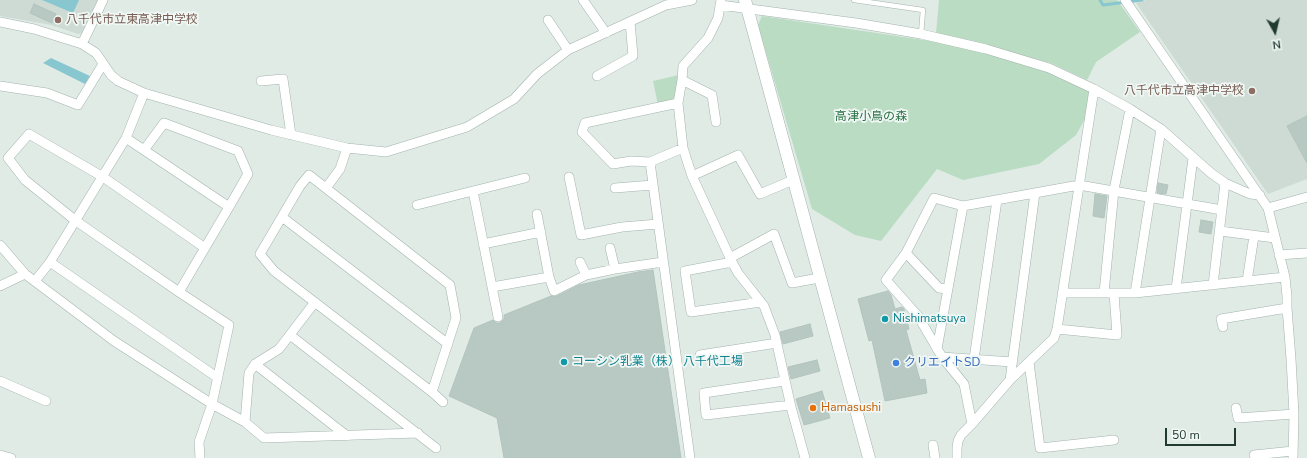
<!DOCTYPE html>
<meta charset="utf-8">
<style>
body{margin:0}
#map{position:relative;width:1307px;height:458px;overflow:hidden;background:#e0ebe6;font-family:"Nunito Sans",sans-serif}
canvas{display:block}
.north{position:absolute;left:1255px;top:12px;width:40px;height:40px;-webkit-text-stroke:3px #f0f7f4;paint-order:stroke;rotate:172deg;font-size:11px;font-weight:700;line-height:16px;text-align:center;color:#213b33}
.north::after{content:'';display:block;margin:auto;width:14px;height:18px;background:#213b33;clip-path:polygon(50% 0,100% 100%,50% 72%,0 100%)}
.scale{position:absolute;left:1165px;top:428px;width:71px;height:18px;box-sizing:border-box;border:2px solid #213b33;border-top:0;padding-left:5px;font-size:12px;line-height:14px;white-space:nowrap;color:#213b33;-webkit-text-stroke:3px #f0f7f4;paint-order:stroke}
</style>
<div id="map">
<canvas width="1307" height="458"></canvas>
<div class="north">N</div>
<div class="scale">50 m</div>
</div>
<script>
const context = document.querySelector('canvas').getContext('2d');
context.lineJoin = 'round';
function fill(path, color) { context.fillStyle = color; context.fill(path, 'evenodd'); }
const toPath = rows => new Path2D(rows.map(r => 'M' + r).join(''));
function trace(path, color, width, dash) { context.strokeStyle = color; context.lineWidth = width; context.lineCap = dash ? 'butt' : 'round'; context.setLineDash(dash || []); context.stroke(path); }
function write(font, color, halo, rows, align = 'center') {
  context.font = font + ' "Nunito Sans","Noto Sans JP",sans-serif'; context.lineWidth = 3.5; context.setLineDash([]); context.textBaseline = 'middle'; context.strokeStyle = halo; context.fillStyle = color; for (const [text, x, y, turn = 0] of rows) {
    context.save(); context.translate(x, y); context.rotate((+turn || 0) * Math.PI / 180); context.textAlign = isNaN(turn) ? turn : align; if (halo) context.strokeText(text, 0, 0); context.fillText(text, 0, 0); context.restore();
  }
}
fill(toPath([
 [0,0,99,0,84,33,78,34,51,25,0,16],
 [1146,0,1307,0,1307,179,1268,194,1136,3]
]), '#cedbd5');
fill(toPath([
 [939,0,1117,0,1140,32,1096,62,1087,80,1051,63,936,33],
 [762,16,964,46,1051,73,1090,92,1086,117,1076,135,1039,164,963,180,937,169,881,241,855,235,812,209,758,25],
 [679,75,677,101,658,105,653,81]
]), '#b9dcc2');
fill(toPath([
 [42,0,79,0,73,13],
 [51,58,90,76,85,84,43,63]
]), '#88c6d0');
trace(toPath([
 [1100,0,1103,5,1142,0]
]), '#88c6d0', 3);
const building = toPath([
 [34,4,56,14,52,23,30,13,34,4],
 [1307,116,1307,163,1287,126,1307,116],
 [1158,183,1168,185,1166,194,1157,193,1158,183],
 [1095,194,1107,196,1104,218,1093,216,1095,194],
 [1201,220,1213,222,1211,234,1199,232,1201,220],
 [653,270,681,458,504,458,497,418,449,396,474,328,493,320,496,323,500,323,504,319,504,315,551,296,557,296,579,285,638,272,653,270],
 [888,291,891,295,895,309,902,307,904,309,909,329,906,330,920,380,925,379,927,393,885,401,872,340,869,341,858,299,888,291],
 [810,324,813,336,783,344,780,332,810,324],
 [817,360,820,371,791,379,788,367,817,360],
 [822,391,830,418,804,425,796,399,822,391]
]);
fill(building, '#b8c8c2');
trace(building, '#b2c4bd', 1);
const service = toPath([
 [854,0,923,10,921,34]
]);
const minor = toPath([
 [583,0,606,33],
 [721,0,718,18,708,38,683,66,682,80,678,103,683,148,692,176,732,262,738,273,764,306,775,335,791,407,805,458],
 [1125,0,1268,208,1285,277,1287,296,1287,308,1291,359,1294,414,1293,458],
 [720,5,856,23,921,34,986,49,1049,68,1094,89,1130,109,1161,129,1211,173,1225,183,1250,194,1260,195],
 [548,20,568,50],
 [0,22,34,29,82,44,96,53,111,75,118,81,144,93,271,130,347,148,386,152,467,127,514,99,537,74,568,50,666,5,692,0],
 [82,44,103,0],
 [597,76,633,56,630,22],
 [682,80,712,95,716,122],
 [261,81,283,79,291,135],
 [0,86,47,93,78,105,103,64],
 [678,103,585,123,582,132,613,164,631,161,650,162,683,148],
 [126,138,229,207,179,292],
 [144,150,164,123,238,151,248,174,229,207],
 [650,162,690,458],
 [692,176,738,155,760,194,793,180],
 [569,177,581,235,622,227,658,224],
 [326,188,340,169,347,148],
 [615,188,653,185],
 [473,191,498,317],
 [417,205,525,178],
 [1268,208,1307,197],
 [537,214,549,277,554,291,586,275,615,269,663,262],
 [282,217,448,344],
 [1220,231,1275,238],
 [483,244,541,232],
 [0,245,25,274,114,341,212,404,245,422,249,373,255,364,279,349,315,302],
 [610,248,615,269],
 [906,253,939,288,948,289],
 [1279,255,1307,253],
 [730,258,774,234,792,283,819,278],
 [50,262,218,378],
 [580,262,586,275],
 [732,262,685,271,691,312,761,302],
 [35,281,50,262,126,138,144,93],
 [1247,281,1254,236],
 [1213,285,1225,183],
 [0,286,25,274],
 [492,287,549,277],
 [1176,289,1193,158],
 [1062,293,1135,293,1285,277],
 [1104,293,1114,190,1130,109],
 [1135,293,1161,129],
 [1223,327,1221,319,1287,308],
 [1057,329,1117,335,1114,293],
 [290,335,436,448],
 [937,349,963,206],
 [700,355,777,343],
 [942,357,1012,362],
 [974,359,997,200],
 [1029,362,1040,448,1114,440],
 [255,364,347,436],
 [1010,380,1035,193],
 [0,381,46,401],
 [785,381,704,393,706,415,790,405],
 [432,392,456,318,450,285,309,175,300,186,260,254,274,271,432,392,443,402],
 [1236,408,1238,418,1294,414],
 [245,422,264,438,418,433],
 [972,424,964,384,942,357,918,316,886,280,906,253,934,198,963,206,1079,185,1222,210],
 [933,445,935,458],
 [0,455,11,458],
 [1254,455,1293,451],
 [200,458,199,442,212,404,229,325,179,292,76,221,25,180,8,158,29,134,103,177,205,248],
 [957,458,957,448,958,441,961,435,972,424,1010,380,1054,338,1057,329,1094,89]
]);
const tertiary = toPath([
 [745,0,869,458]
]);
trace(service, '#a3b3ad', 5.5);
trace(minor, '#a3b3ad', 10);
trace(tertiary, '#a3b3ad', 13);
trace(service, '#fff', 4.5);
trace(minor, '#fff', 9);
trace(tertiary, '#fff', 12);
for (const [x, y, r, color] of [
 [58,20,4,"#8d6e63"],
 [1252,91,4,"#8d6e63"],
 [885,319,4,"#0f9aa8"],
 [564,362,4,"#0f9aa8"],
 [896,363,4,"#3f7fe0"],
 [813,408,4,"#e8710a"]
]) { const dot = new Path2D(); dot.arc(x, y, r, 0, 2 * Math.PI); context.fillStyle = color; context.fill(dot); trace(dot, '#f0f7f4', 1.5); }
write('12px', '#785e54', '#f0f7f4', [
 ["八千代市立東高津中学校",66,20],
 ["八千代市立高津中学校",1244,91,"right"]
], 'left');
write('12px', '#2b7145', '#f0f7f4', [
 ["高津小鳥の森",871,117]
]);
write('12px', '#0d838f', '#f0f7f4', [
 ["Nishimatsuya",893,319],
 ["コーシン乳業（株） 八千代工場",572,362]
], 'left');
write('12px', '#366cbe', '#f0f7f4', [
 ["クリエイトSD",904,363]
], 'left');
write('12px', '#c56008', '#f0f7f4', [
 ["Hamasushi",821,408]
], 'left');
</script>
